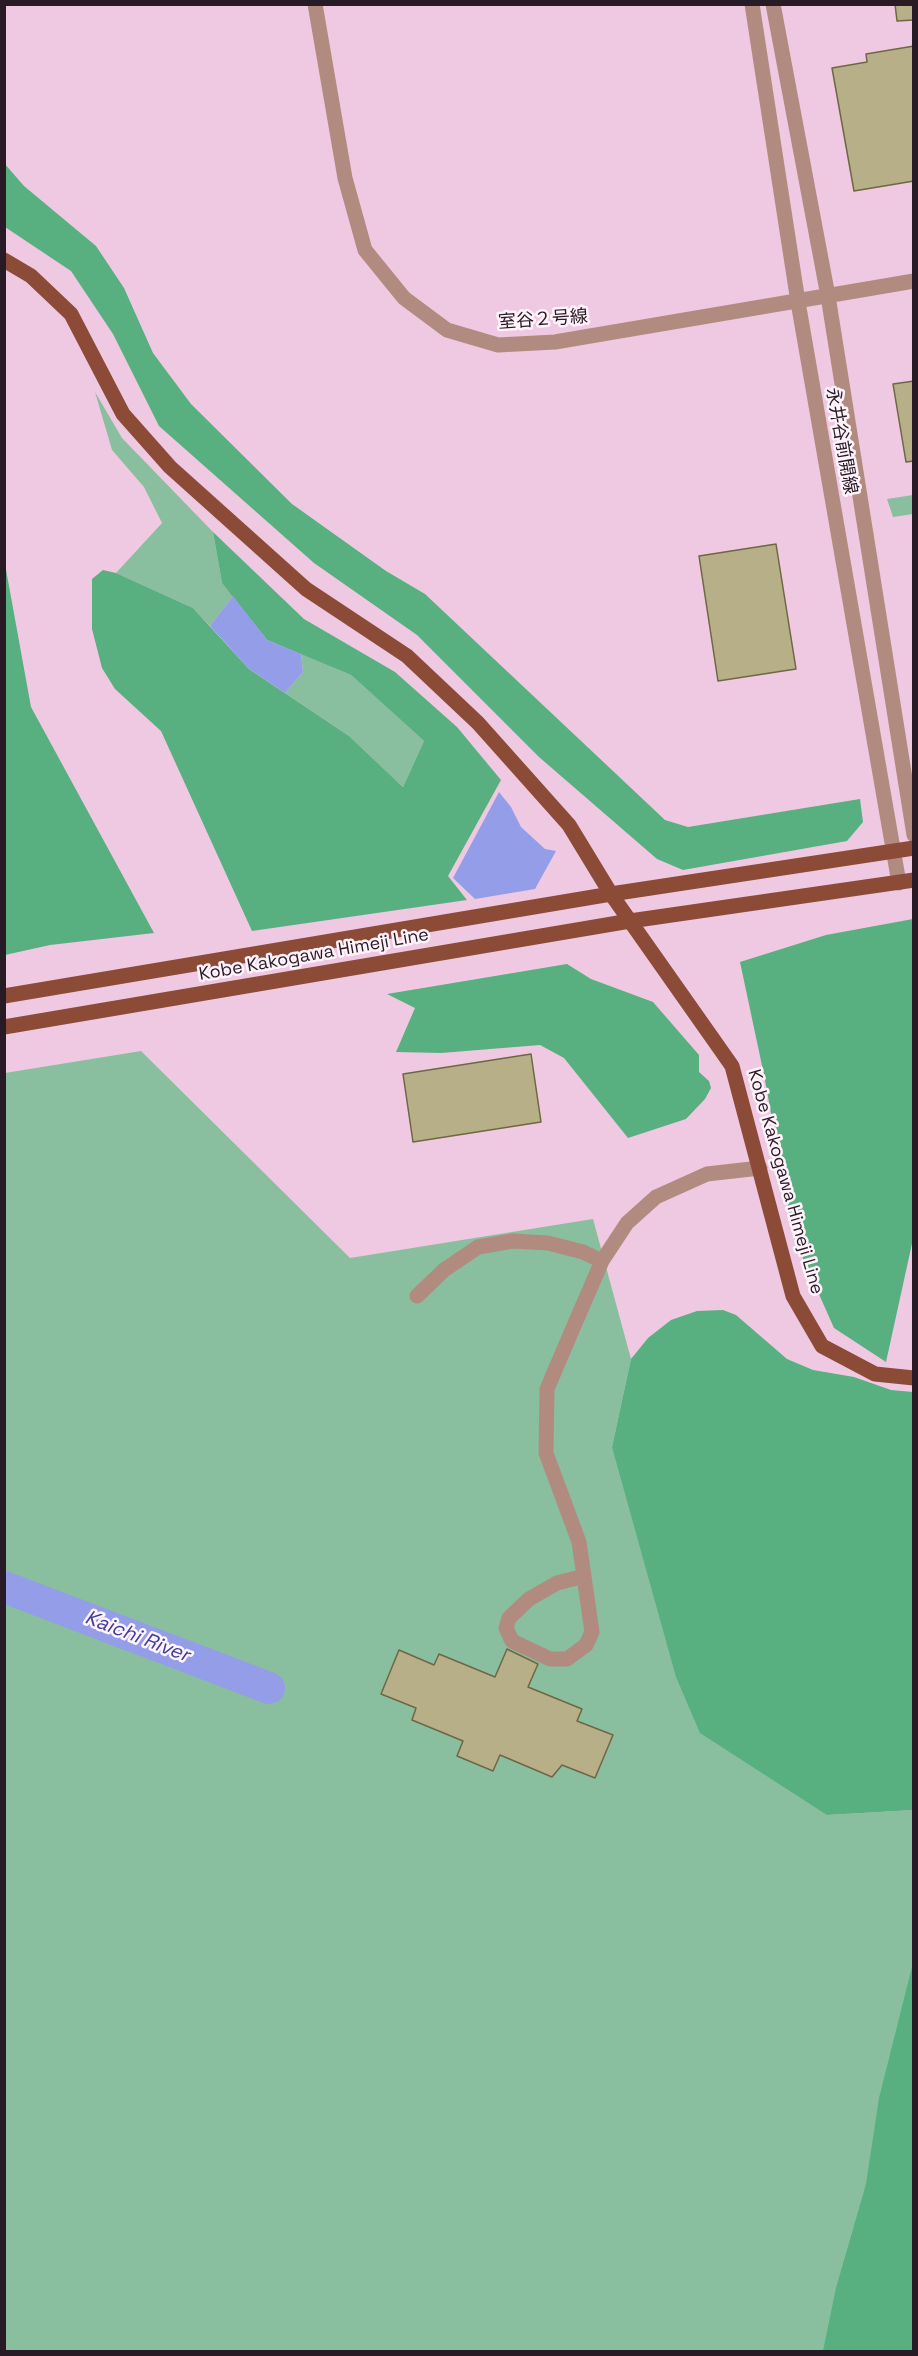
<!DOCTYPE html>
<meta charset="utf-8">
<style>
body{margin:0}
#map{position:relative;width:918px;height:2356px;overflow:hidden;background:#efc9e2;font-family:"Space Grotesk",sans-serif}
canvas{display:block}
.frame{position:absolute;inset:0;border:6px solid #291b25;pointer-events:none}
</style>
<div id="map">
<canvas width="918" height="2356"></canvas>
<div class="frame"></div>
</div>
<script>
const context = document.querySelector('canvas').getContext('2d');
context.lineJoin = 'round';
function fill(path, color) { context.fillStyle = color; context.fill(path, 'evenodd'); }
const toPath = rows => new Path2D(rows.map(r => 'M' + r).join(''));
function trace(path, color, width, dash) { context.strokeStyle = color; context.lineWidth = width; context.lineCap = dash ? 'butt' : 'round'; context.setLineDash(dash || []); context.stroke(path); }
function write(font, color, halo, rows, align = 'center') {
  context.font = font + ' "Space Grotesk","Noto Sans JP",sans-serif'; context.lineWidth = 5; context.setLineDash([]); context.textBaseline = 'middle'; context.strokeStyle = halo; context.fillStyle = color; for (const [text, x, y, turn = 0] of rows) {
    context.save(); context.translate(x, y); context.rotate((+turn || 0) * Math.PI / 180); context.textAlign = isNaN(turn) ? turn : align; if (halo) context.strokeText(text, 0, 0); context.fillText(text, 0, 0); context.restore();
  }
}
fill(toPath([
 [95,392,122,438,213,532,222,583,233,596,210,626,193,608,116,573,162,523,144,487,112,450],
 [913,495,913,514,893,517,887,499],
 [301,654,351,675,424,741,403,787,349,736,285,693,303,672],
 [141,1051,350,1258,593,1219,631,1359,612,1447,827,1815,913,1810,913,2047,833,2351,5,2352,5,1073]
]), '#89bf9f');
fill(toPath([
 [4,163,24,186,96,246,124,288,153,353,191,404,292,504,386,571,425,594,665,820,688,827,860,799,863,822,847,841,683,870,657,859,539,757,417,635,314,563,159,426,113,334,71,271,5,227],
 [213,532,304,619,395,672,457,727,501,780,448,876,467,900,252,931,161,731,115,689,102,668,92,629,92,579,103,570,116,573,193,608,249,669,349,736,403,787,424,741,351,675,267,640,222,583],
 [5,564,31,707,154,933,50,945,5,955],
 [913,919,913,1239,886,1362,834,1328,794,1238,764,1075,740,962,826,935],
 [567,964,591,979,653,1002,699,1055,699,1072,709,1081,711,1088,705,1099,686,1119,628,1138,564,1058,540,1045,441,1053,396,1052,415,1008,387,994],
 [723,1310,736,1315,787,1359,813,1370,854,1377,891,1390,913,1392,913,1810,827,1815,700,1733,676,1677,612,1447,631,1359,648,1338,671,1320,697,1311],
 [913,1963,913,2351,823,2351,836,2288,866,2184,879,2098]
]), '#58af80');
fill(toPath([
 [233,596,267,640,301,654,303,672,285,693,249,669,210,626],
 [499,792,511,807,521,827,545,849,556,851,535,889,475,899,453,878]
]), '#949de8');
trace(toPath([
 [4,1587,269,1688]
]), '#949de8', 32);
const building = toPath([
 [895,4,914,4,914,20,897,21,895,4],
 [914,46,914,181,854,191,832,68,867,62,866,54,914,46],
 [914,381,914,461,906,462,893,384,914,381],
 [776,544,796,669,718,681,699,556,776,544],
 [531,1054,541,1122,413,1142,403,1074,531,1054],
 [507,1649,538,1664,528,1687,582,1709,577,1721,613,1735,595,1778,562,1765,552,1777,500,1755,493,1771,457,1756,463,1741,412,1720,416,1708,381,1694,399,1650,434,1665,439,1654,495,1677,507,1649]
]);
fill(building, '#b7af88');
trace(building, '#6f6743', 1.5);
trace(toPath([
 [315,4,345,178,365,250,404,298,447,330,498,345,555,342,914,281],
 [752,4,798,302,899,883],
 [773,4,828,296,914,835],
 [417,1296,444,1270,478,1247,513,1241,548,1243,583,1252,602,1261],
 [584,1576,557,1583,529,1599,509,1618,506,1628,512,1641,550,1659,567,1659,586,1645,592,1632,579,1542,546,1453,547,1389,570,1335,602,1261,627,1223,656,1197,707,1174,760,1168]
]), '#b18b7f', 15);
trace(toPath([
 [4,260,31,276,71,314,123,414,170,467,306,589,407,656,478,723,569,825,611,894,732,1066,793,1296,822,1346,875,1374,914,1378],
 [4,996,611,894,914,848],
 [4,1027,630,921,914,880]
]), '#8c4b37', 15);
write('18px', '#291b25', '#fff3fb', [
 ["室谷２号線",543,320,-4],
 ["永井谷前開線",841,441,80],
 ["Kobe Kakogawa Himeji Line",314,955,-10],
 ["Kobe Kakogawa Himeji Line",785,1182,74]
]);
write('italic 20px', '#3e3f97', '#fff3fb', [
 ["Kaichi River",137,1637,21]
]);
</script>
